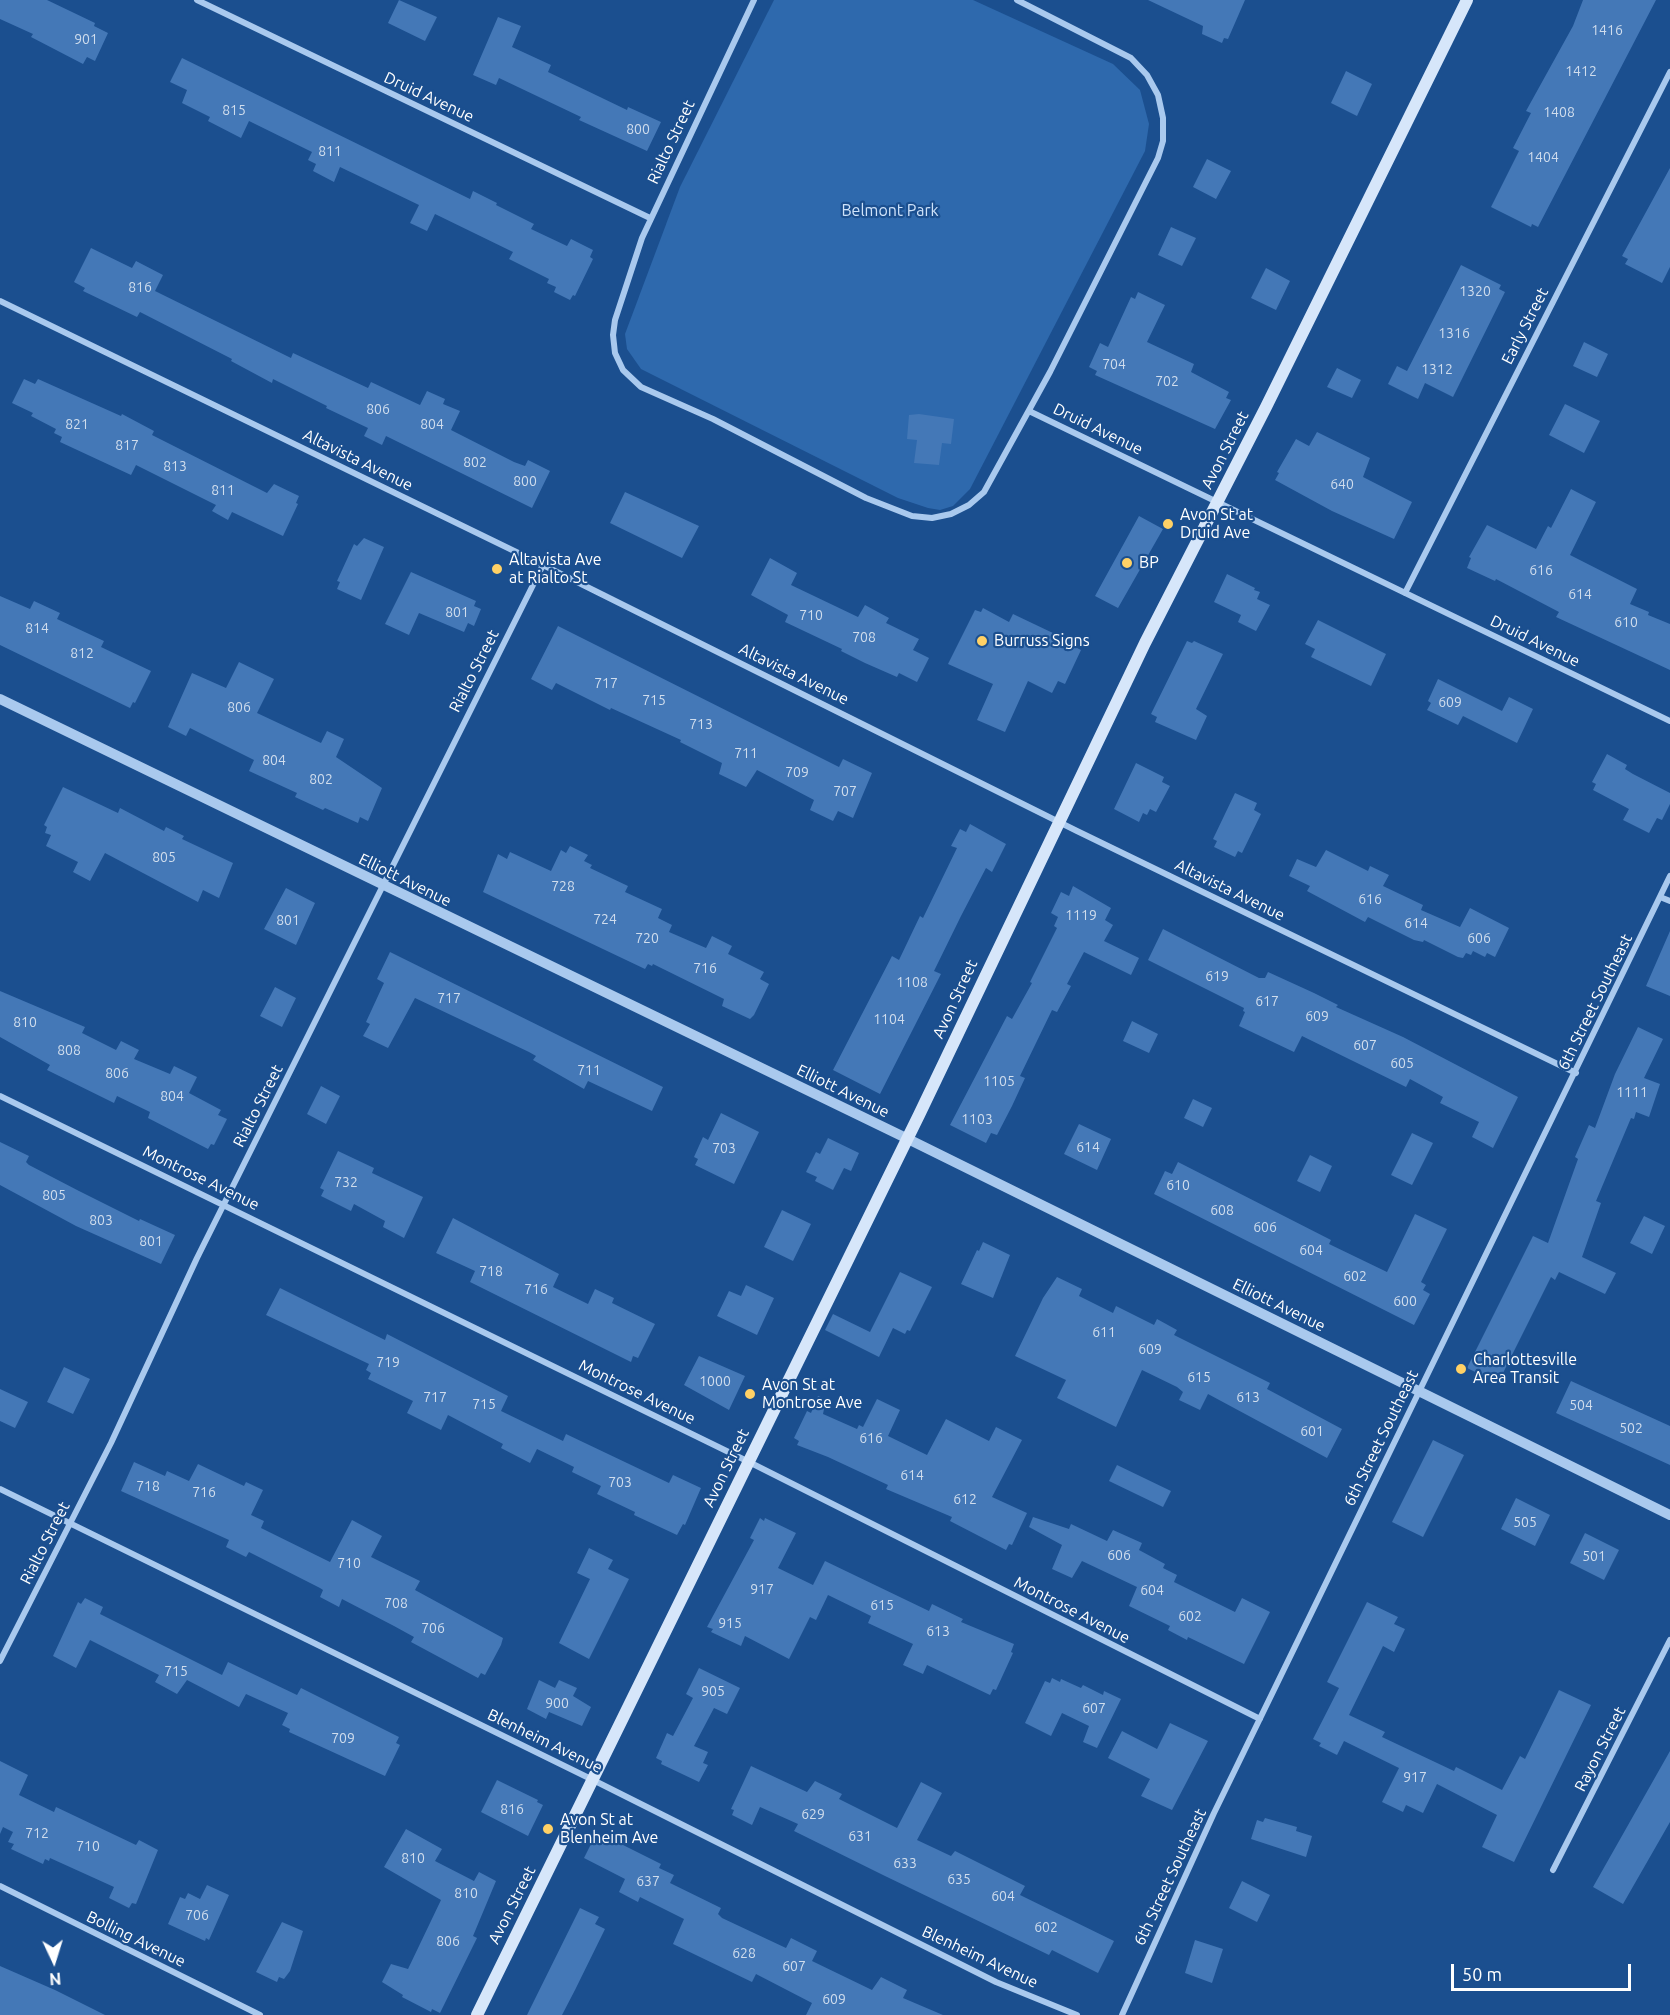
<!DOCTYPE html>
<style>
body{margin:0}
#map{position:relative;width:1670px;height:2015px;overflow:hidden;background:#1b4f8f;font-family:Ubuntu,sans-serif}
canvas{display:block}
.north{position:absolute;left:24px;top:1931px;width:60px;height:60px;-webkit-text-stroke:4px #1b4f8f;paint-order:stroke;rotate:176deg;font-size:16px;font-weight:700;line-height:24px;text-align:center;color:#fff}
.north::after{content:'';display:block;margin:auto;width:21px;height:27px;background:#fff;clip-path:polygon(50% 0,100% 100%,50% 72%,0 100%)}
.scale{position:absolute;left:1451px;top:1964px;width:180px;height:27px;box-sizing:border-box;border:3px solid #fff;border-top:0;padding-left:8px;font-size:18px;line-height:21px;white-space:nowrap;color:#fff;-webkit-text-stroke:4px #1b4f8f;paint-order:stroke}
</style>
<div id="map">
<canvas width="1670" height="2015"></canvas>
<div class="north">N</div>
<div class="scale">50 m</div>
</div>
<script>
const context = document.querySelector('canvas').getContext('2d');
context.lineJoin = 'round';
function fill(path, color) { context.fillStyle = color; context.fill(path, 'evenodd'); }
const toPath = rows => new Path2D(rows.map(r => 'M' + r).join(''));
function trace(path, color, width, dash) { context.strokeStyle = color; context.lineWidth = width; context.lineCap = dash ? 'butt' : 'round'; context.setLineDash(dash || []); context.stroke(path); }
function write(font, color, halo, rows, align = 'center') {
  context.font = font + ' Ubuntu,sans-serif'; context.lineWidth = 4.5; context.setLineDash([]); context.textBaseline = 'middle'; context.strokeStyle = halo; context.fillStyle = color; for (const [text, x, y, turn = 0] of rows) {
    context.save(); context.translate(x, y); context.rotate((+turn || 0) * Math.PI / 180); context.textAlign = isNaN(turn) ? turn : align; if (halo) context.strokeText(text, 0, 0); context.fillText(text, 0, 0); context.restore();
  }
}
fill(toPath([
 [774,0,973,0,1113,64,1140,90,1149,124,1145,151,970,489,953,506,940,510,928,508,898,498,641,369,627,349,625,334,680,187]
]), '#2e69ad');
fill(toPath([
 [0,0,47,0,95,23,94,26,108,33,95,61,87,57,83,64,31,37,33,34,0,19],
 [399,0,437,17,425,41,388,23],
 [1148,0,1245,0,1228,39,1224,38,1222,43,1202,34,1203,26],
 [1583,0,1656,0,1538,227,1532,224,1531,227,1491,207,1519,151,1513,148,1531,113,1526,111,1573,26],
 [498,17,521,26,512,47,551,65,548,72,627,110,628,107,661,122,647,151,579,120,581,117,499,78,496,85,473,75],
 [182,58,470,199,473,191,497,203,496,205,534,224,531,229,567,246,571,239,593,250,590,257,593,259,575,296,573,295,570,300,554,292,556,287,547,283,549,279,509,259,513,252,435,214,427,231,410,223,419,205,340,167,334,182,313,171,316,164,308,160,312,152,249,121,241,138,208,121,210,117,182,103,187,90,170,82],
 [1346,71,1372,84,1357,116,1331,103],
 [1207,159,1231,171,1216,199,1193,187],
 [1670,168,1670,267,1662,283,1625,264,1628,259,1622,256],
 [1171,227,1196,238,1182,266,1158,255],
 [91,248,132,268,136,261,163,275,155,291,291,358,293,353,368,388,371,382,420,405,427,391,445,399,443,404,460,411,451,430,514,462,525,466,528,460,550,471,532,508,386,436,382,445,364,436,368,428,326,408,327,406,273,379,272,383,231,361,232,359,140,312,137,317,83,291,85,288,74,282],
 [1461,265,1501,285,1499,289,1505,292,1453,397,1425,383,1418,399,1388,384,1397,366,1407,371],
 [1266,268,1290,281,1276,310,1251,298],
 [1138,292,1165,305,1147,342,1194,364,1191,372,1229,392,1226,398,1231,400,1215,429,1095,375,1097,371,1089,367,1100,343,1108,347,1131,297,1135,299],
 [1584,342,1608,354,1597,377,1573,366],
 [1337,368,1361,380,1352,398,1327,387],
 [24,379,35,384,38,379,121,416,122,414,154,431,152,435,267,493,274,484,299,496,296,503,298,504,283,536,232,512,228,520,212,511,216,505,136,465,131,475,60,442,62,437,54,433,56,429,31,416,33,413,12,403],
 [1565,404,1600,421,1584,453,1549,435],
 [919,414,954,419,951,444,942,443,939,465,914,463,917,440,907,439,909,415],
 [1317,432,1370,458,1363,477,1412,502,1394,539,1332,511,1275,480,1279,473,1277,472,1296,439,1309,446],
 [1571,489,1596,502,1570,555,1637,589,1630,604,1649,612,1648,615,1670,624,1670,670,1556,617,1559,612,1496,579,1495,581,1467,568,1471,558,1469,557,1487,525,1536,549,1548,526,1551,528],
 [625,492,699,526,682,558,610,523],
 [1139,516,1163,529,1118,608,1095,596],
 [364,538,384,547,361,600,337,589,340,582,337,581,354,544,357,546],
 [770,558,797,573,791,585,858,617,865,605,889,618,886,623,919,639,913,650,929,658,917,682,899,673,897,677,865,663,841,651,842,649,785,622,788,615,751,595],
 [411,572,476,601,474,606,481,609,474,626,468,623,464,632,419,613,409,635,385,624],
 [1227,574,1255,588,1254,590,1260,592,1257,599,1270,605,1256,631,1238,622,1241,615,1214,602],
 [0,596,30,609,34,601,60,613,57,619,104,641,101,647,151,671,135,703,133,702,130,708,0,645],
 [983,608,1009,622,1013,614,1076,644,1075,647,1081,650,1065,684,1058,681,1052,693,1028,681,1005,732,977,720,993,684,948,664,975,610,981,612],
 [1318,620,1386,654,1371,686,1311,657,1315,649,1305,644],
 [558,626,839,767,843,759,872,773,853,818,838,811,833,821,810,810,814,800,757,770,746,787,719,774,722,763,680,742,681,740,611,708,610,710,556,683,552,690,531,679],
 [1187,641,1192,643,1194,641,1223,654,1196,709,1207,716,1196,740,1155,722,1157,717,1151,714],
 [239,662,274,679,257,713,321,743,327,731,344,739,336,757,382,788,368,821,360,817,358,823,325,808,323,810,295,797,297,793,249,771,254,760,190,728,186,736,168,727,192,673,226,688],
 [1438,679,1502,711,1509,697,1533,709,1517,743,1463,716,1458,725,1427,710,1431,703,1428,701],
 [1607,754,1627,765,1625,769,1633,774,1670,793,1670,804,1662,820,1657,818,1649,833,1623,820,1629,809,1593,790,1596,784,1592,782],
 [1136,763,1164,777,1162,782,1170,786,1156,812,1150,809,1147,815,1143,813,1139,822,1114,809],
 [63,787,118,813,120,808,164,831,166,827,184,836,182,839,233,863,219,898,203,890,198,902,105,853,90,881,73,872,78,862,46,846,51,835,45,833,47,827,44,825],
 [1235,793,1257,803,1254,810,1261,814,1242,853,1238,851,1235,857,1214,847,1217,841,1213,839],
 [970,824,1006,844,992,872,986,868,961,916,934,971,941,974,880,1094,833,1070,892,956,899,960,920,916,923,918,957,848,951,846,960,829,966,832],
 [570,846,588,855,584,861,592,865,590,868,628,886,625,892,662,909,658,918,672,925,669,932,706,948,712,936,732,946,728,954,764,972,760,979,769,984,754,1015,750,1019,722,1006,724,999,653,964,652,966,648,964,645,969,483,892,498,854,507,859,510,852,551,871,561,850,566,853],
 [1326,850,1368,871,1370,866,1389,875,1383,886,1423,905,1421,910,1460,927,1470,908,1509,928,1495,957,1487,953,1485,957,1473,951,1471,955,1466,953,1463,958,1458,957,1424,940,1423,942,1414,940,1368,917,1365,922,1307,891,1310,886,1289,876,1297,859,1316,867],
 [1073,886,1111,908,1105,920,1113,925,1104,941,1139,958,1131,975,1084,952,1067,984,1071,986,1057,1012,1052,1010,1020,1076,1025,1078,1012,1106,997,1135,991,1133,986,1143,950,1125,1007,1016,1012,1019,1032,983,1030,982,1057,928,1054,926,1058,917,1051,913,1061,892,1069,896],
 [286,888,315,903,296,945,264,929],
 [1163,929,1259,978,1265,978,1268,972,1314,993,1338,1005,1336,1007,1403,1037,1518,1097,1493,1148,1472,1137,1479,1122,1440,1103,1443,1097,1410,1079,1406,1087,1302,1036,1294,1052,1239,1026,1245,1012,1243,1011,1244,1008,1148,960],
 [1670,931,1670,996,1646,986],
 [390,952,663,1087,652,1111,588,1081,584,1089,533,1060,536,1056,529,1052,415,998,388,1048,363,1036,370,1024,366,1022,384,983,377,979],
 [275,987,296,998,282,1027,260,1016],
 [0,991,85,1027,82,1033,116,1050,121,1041,139,1050,134,1059,170,1074,174,1066,197,1077,189,1093,221,1110,218,1115,227,1119,214,1145,211,1144,208,1149,148,1118,150,1112,117,1096,114,1103,47,1070,50,1065,0,1037],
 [1132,1021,1158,1034,1149,1053,1123,1041],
 [1638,1027,1663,1039,1644,1078,1660,1084,1649,1117,1636,1112,1634,1119,1631,1118,1596,1201,1601,1203,1582,1257,1616,1273,1605,1294,1559,1272,1555,1280,1551,1277,1498,1383,1467,1368,1533,1236,1548,1243,1578,1159,1575,1157,1589,1125,1595,1128,1615,1074],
 [321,1086,340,1096,326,1124,307,1114],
 [1193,1099,1212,1108,1203,1127,1184,1118],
 [721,1113,759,1132,734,1184,695,1165,698,1159,694,1157,703,1137,708,1140],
 [1079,1124,1111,1139,1097,1170,1064,1154],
 [1412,1133,1433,1143,1412,1185,1391,1175],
 [828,1138,859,1153,851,1171,844,1168,833,1190,815,1181,817,1177,806,1172,816,1152,820,1154],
 [0,1142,29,1156,26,1162,29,1165,79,1191,139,1221,140,1219,175,1235,161,1264,76,1226,0,1185],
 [338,1151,374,1168,372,1173,423,1197,404,1238,383,1227,385,1221,354,1204,351,1211,321,1196,324,1190,320,1188],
 [1310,1155,1332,1166,1320,1192,1297,1181],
 [1178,1162,1331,1240,1329,1244,1387,1272,1415,1214,1447,1229,1421,1282,1426,1285,1423,1290,1430,1294,1414,1325,1154,1194,1165,1171,1172,1174],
 [782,1210,811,1224,793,1261,764,1247],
 [1644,1216,1665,1226,1652,1254,1630,1243],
 [453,1218,559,1274,553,1287,588,1304,595,1289,614,1298,612,1303,655,1324,638,1358,633,1356,631,1362,470,1282,475,1271,436,1253],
 [983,1242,1010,1255,993,1298,961,1284,977,1250,979,1251],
 [900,1272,932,1287,910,1331,907,1330,905,1334,893,1328,879,1357,825,1330,833,1314,870,1332],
 [1057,1277,1082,1289,1079,1296,1113,1313,1116,1306,1154,1325,1157,1319,1177,1330,1174,1335,1270,1383,1267,1389,1342,1429,1327,1458,1208,1394,1200,1410,1179,1400,1183,1392,1177,1387,1142,1370,1116,1427,1057,1398,1066,1380,1015,1356,1043,1298],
 [746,1285,774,1298,757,1335,717,1316,729,1291,741,1296],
 [280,1288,385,1340,387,1334,508,1396,501,1411,563,1441,566,1434,669,1483,673,1475,701,1488,685,1525,683,1524,677,1535,634,1515,635,1512,597,1494,601,1486,572,1472,574,1467,537,1449,530,1463,501,1448,503,1444,448,1415,441,1430,407,1413,413,1401,368,1379,371,1373,366,1370,369,1364,266,1315],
 [699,1356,745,1376,729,1410,684,1385],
 [64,1367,90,1379,73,1414,47,1402],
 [1571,1381,1670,1426,1670,1465,1556,1413],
 [0,1389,28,1402,15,1428,0,1421],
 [818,1396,826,1399,823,1414,857,1429,859,1425,863,1427,877,1399,900,1410,888,1436,927,1455,946,1419,989,1441,996,1427,1022,1440,992,1497,1027,1513,1012,1545,1009,1544,1006,1550,950,1521,952,1517,886,1489,888,1485,828,1457,797,1445,799,1441,794,1438,807,1411,811,1413],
 [1433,1440,1464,1455,1423,1537,1392,1522],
 [134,1462,165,1476,167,1471,189,1481,198,1464,244,1486,246,1482,263,1490,251,1515,264,1521,261,1528,330,1562,352,1520,382,1536,371,1557,420,1581,415,1590,503,1638,501,1645,485,1675,481,1673,478,1678,411,1642,414,1637,394,1626,342,1599,339,1607,320,1597,323,1590,320,1588,249,1552,246,1557,226,1547,229,1540,121,1491],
 [1117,1465,1171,1491,1163,1507,1109,1481],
 [1516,1498,1550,1515,1535,1546,1501,1529],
 [1033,1517,1069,1529,1071,1524,1107,1541,1113,1530,1142,1543,1139,1550,1165,1564,1163,1568,1177,1575,1174,1582,1235,1612,1242,1598,1270,1612,1244,1664,1188,1637,1187,1640,1168,1630,1170,1626,1129,1606,1137,1587,1082,1561,1072,1578,1052,1569,1062,1545,1029,1527],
 [760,1518,764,1521,765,1518,796,1533,778,1568,813,1585,825,1561,929,1611,932,1604,963,1619,961,1622,1014,1644,1011,1652,1013,1653,996,1690,993,1689,990,1695,927,1665,923,1674,903,1665,913,1644,868,1623,871,1616,828,1595,816,1620,810,1617,789,1659,745,1636,741,1646,711,1632,713,1629,707,1627,754,1540,750,1538],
 [1585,1533,1619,1550,1604,1580,1570,1563],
 [589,1548,613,1560,608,1569,629,1579,589,1659,559,1643,590,1579,577,1573],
 [85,1598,103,1607,100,1614,222,1675,228,1662,297,1695,301,1688,399,1737,396,1743,400,1745,385,1776,289,1732,290,1729,282,1725,288,1713,246,1694,239,1707,187,1680,177,1694,155,1682,159,1675,90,1640,76,1668,53,1656,78,1602,81,1604],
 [1367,1602,1398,1617,1394,1624,1405,1629,1394,1652,1383,1646,1349,1715,1385,1732,1382,1737,1454,1771,1456,1767,1502,1790,1520,1756,1525,1759,1559,1690,1591,1705,1514,1862,1482,1847,1497,1815,1437,1784,1423,1813,1406,1805,1403,1812,1382,1802,1399,1768,1344,1741,1337,1755,1319,1746,1321,1743,1313,1739,1339,1688,1327,1682],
 [699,1668,740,1688,727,1714,714,1708,694,1746,708,1752,703,1763,708,1765,699,1782,661,1764,662,1761,656,1758,667,1733,673,1736,693,1698,686,1694],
 [1052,1678,1060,1682,1061,1679,1081,1688,1083,1685,1103,1695,1104,1691,1121,1699,1097,1748,1083,1742,1089,1726,1062,1713,1051,1736,1025,1723,1045,1681,1050,1683],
 [539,1680,555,1688,559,1680,577,1688,573,1696,591,1707,582,1726,549,1712,546,1719,527,1709],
 [1170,1723,1208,1741,1172,1810,1141,1796,1150,1779,1108,1758,1122,1731,1157,1749],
 [1670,1751,1670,1822,1623,1904,1593,1887],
 [0,1761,28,1775,19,1795,54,1812,56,1807,136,1845,139,1840,158,1850,136,1904,132,1903,129,1908,109,1898,114,1887,50,1858,49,1861,45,1859,43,1864,11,1849,14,1844,8,1842,13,1832,3,1827,0,1834],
 [751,1766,807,1792,815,1781,842,1794,839,1799,897,1828,921,1782,942,1793,917,1840,951,1856,955,1851,1025,1886,1020,1895,1114,1941,1098,1973,1052,1950,1049,1955,885,1876,794,1831,798,1824,760,1807,752,1825,732,1815,734,1810,731,1809],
 [497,1780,538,1800,537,1802,543,1805,528,1836,481,1812],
 [1265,1818,1297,1827,1296,1831,1312,1836,1306,1857,1251,1839,1257,1820,1263,1822],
 [406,1829,442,1849,435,1861,474,1881,479,1872,496,1881,473,1936,477,1938,440,2013,432,2009,431,2012,402,1997,403,1995,382,1982,391,1964,408,1969,441,1900,384,1867],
 [597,1832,661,1864,659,1868,674,1875,670,1883,721,1908,718,1914,722,1918,786,1948,791,1938,817,1951,812,1961,872,1990,881,1977,907,1990,903,1998,943,2015,806,2015,812,2003,756,1974,752,1982,673,1944,684,1919,640,1897,638,1902,619,1892,625,1879,584,1858],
 [1242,1881,1270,1895,1257,1922,1229,1908],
 [207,1885,229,1895,209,1940,206,1938,205,1941,168,1924,180,1897,185,1899,188,1893,200,1899],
 [580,1908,599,1917,595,1924,605,1929,575,1990,562,2015,527,2015],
 [282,1922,303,1931,290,1971,284,1979,279,1977,277,1982,256,1972],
 [1195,1940,1223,1949,1212,1983,1185,1973],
 [0,1966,55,1990,105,2015,0,2015]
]), '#4478b7');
trace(toPath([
 [197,0,650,218],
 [754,0,642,238,615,320,613,335,615,353,623,370,641,387,713,419,866,498,912,516,932,518,951,514,969,505,984,492,1050,372,1158,158,1163,141,1163,118,1158,95,1147,75,1131,58,1017,0],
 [0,301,543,565,1077,831,1576,1073],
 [1029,411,1670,721],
 [1405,593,1670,72],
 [1660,897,1670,901],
 [0,1096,747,1461,1260,1719],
 [0,1489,593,1780,996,1982,1077,2015],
 [0,1661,111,1443,197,1258,543,565],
 [1553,1870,1670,1640],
 [0,1886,260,2015],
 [1122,2015,1214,1813,1670,876]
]), '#a9c9ee', 6);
trace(toPath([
 [0,699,906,1138,1670,1515]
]), '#a9c9ee', 10);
trace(toPath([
 [477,2015,919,1115,1145,643,1266,407,1467,0]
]), '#d6e6fa', 12);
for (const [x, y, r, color] of [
 [1168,524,6,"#ffd166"],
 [1127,563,6,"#ffd166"],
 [497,569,6,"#ffd166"],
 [982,641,6,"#ffd166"],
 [1461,1369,6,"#ffd166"],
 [750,1394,6,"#ffd166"],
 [548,1829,6,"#ffd166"]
]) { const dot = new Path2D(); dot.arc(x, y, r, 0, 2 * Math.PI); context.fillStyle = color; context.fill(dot); trace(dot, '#1b4f8f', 2); }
write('14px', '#d0dded', null, [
 ["1416",1607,30],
 ["901",86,39],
 ["1412",1581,71],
 ["815",234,110],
 ["1408",1559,112],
 ["800",638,129],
 ["811",330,151],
 ["1404",1543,157],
 ["816",140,287],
 ["1320",1475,291],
 ["1316",1454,333],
 ["704",1114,364],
 ["1312",1437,369],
 ["702",1167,381],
 ["806",378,409],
 ["821",77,424],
 ["804",432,424],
 ["817",127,445],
 ["802",475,462],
 ["813",175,466],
 ["800",525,481],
 ["640",1342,484],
 ["811",223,490],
 ["616",1541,570],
 ["614",1580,594],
 ["801",457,612],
 ["710",811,615],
 ["610",1626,622],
 ["814",37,628],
 ["708",864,637],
 ["812",82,653],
 ["717",606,683],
 ["715",654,700],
 ["609",1450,702],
 ["806",239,707],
 ["713",701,724],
 ["711",746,753],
 ["804",274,760],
 ["709",797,772],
 ["802",321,779],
 ["707",845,791],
 ["805",164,857],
 ["728",563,886],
 ["616",1370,899],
 ["1119",1081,915],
 ["724",605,919],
 ["801",288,920],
 ["614",1416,923],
 ["720",647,938],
 ["606",1479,938],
 ["716",705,968],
 ["619",1217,976],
 ["1108",912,982],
 ["717",449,998],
 ["617",1267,1001],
 ["609",1317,1016],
 ["1104",889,1019],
 ["810",25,1022],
 ["607",1365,1045],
 ["808",69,1050],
 ["605",1402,1063],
 ["711",589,1070],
 ["806",117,1073],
 ["1105",999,1081],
 ["1111",1632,1092],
 ["804",172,1096],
 ["1103",977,1119],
 ["614",1088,1147],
 ["703",724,1148],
 ["732",346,1182],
 ["610",1178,1185],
 ["805",54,1195],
 ["608",1222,1210],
 ["803",101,1220],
 ["606",1265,1227],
 ["801",151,1241],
 ["604",1311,1250],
 ["718",491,1271],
 ["602",1355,1276],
 ["716",536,1289],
 ["600",1405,1301],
 ["611",1104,1332],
 ["609",1150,1349],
 ["719",388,1362],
 ["615",1199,1377],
 ["1000",715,1381],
 ["717",435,1397],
 ["613",1248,1397],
 ["715",484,1404],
 ["504",1581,1405],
 ["502",1631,1428],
 ["601",1312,1431],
 ["616",871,1438],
 ["614",912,1475],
 ["703",620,1482],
 ["718",148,1486],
 ["716",204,1492],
 ["612",965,1499],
 ["505",1525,1522],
 ["606",1119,1555],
 ["501",1594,1556],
 ["710",349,1563],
 ["917",762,1589],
 ["604",1152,1590],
 ["708",396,1603],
 ["615",882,1605],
 ["602",1190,1616],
 ["915",730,1623],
 ["706",433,1628],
 ["613",938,1631],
 ["715",176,1671],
 ["905",713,1691],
 ["900",557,1703],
 ["607",1094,1708],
 ["709",343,1738],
 ["917",1415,1777],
 ["816",512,1809],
 ["629",813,1814],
 ["712",37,1833],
 ["631",860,1836],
 ["710",88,1846],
 ["810",413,1858],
 ["633",905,1863],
 ["635",959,1879],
 ["637",648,1881],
 ["810",466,1893],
 ["604",1003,1896],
 ["706",197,1915],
 ["602",1046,1927],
 ["806",448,1941],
 ["628",744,1953],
 ["607",794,1966],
 ["609",834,1999]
]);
write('16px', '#fff', '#1b4f8f', [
 ["Druid Avenue",429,97,25],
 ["Rialto Street",671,142,-65],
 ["Early Street",1525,326,-63],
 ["Druid Avenue",1098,429,26],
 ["Avon Street",1225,450,-63],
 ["Altavista Avenue",358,460,26],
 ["Druid Avenue",1535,641,26],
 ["Rialto Street",474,671,-63],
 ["Altavista Avenue",794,674,26],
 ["Elliott Avenue",405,880,26],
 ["Altavista Avenue",1230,890,26],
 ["Avon Street",955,999,-65],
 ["6th Street Southeast",1595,1002,-64],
 ["Elliott Avenue",843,1091,26],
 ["Rialto Street",258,1106,-63],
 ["Montrose Avenue",201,1178,26],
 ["Elliott Avenue",1279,1305,26],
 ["Montrose Avenue",637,1392,26],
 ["6th Street Southeast",1381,1438,-64],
 ["Avon Street",726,1468,-64],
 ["Rialto Street",45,1543,-63],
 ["Montrose Avenue",1072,1610,27],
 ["Blenheim Avenue",545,1741,26],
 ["Rayon Street",1600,1749,-63],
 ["6th Street Southeast",1170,1877,-65],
 ["Avon Street",512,1905,-63],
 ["Bolling Avenue",136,1939,26],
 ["Blenheim Avenue",980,1957,25]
]);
write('16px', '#cfe3fa', '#1b4f8f', [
 ["Belmont Park",890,211]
]);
write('16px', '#fff', '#1b4f8f', [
 ["Avon St at",1180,515],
 ["Druid Ave",1180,533],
 ["Altavista Ave",509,560],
 ["at Rialto St",509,578],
 ["BP",1139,563],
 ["Burruss Signs",994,641],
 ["Charlottesville",1473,1360],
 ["Area Transit",1473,1378],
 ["Avon St at",762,1385],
 ["Montrose Ave",762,1403],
 ["Avon St at",560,1820],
 ["Blenheim Ave",560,1838]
], 'left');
</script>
